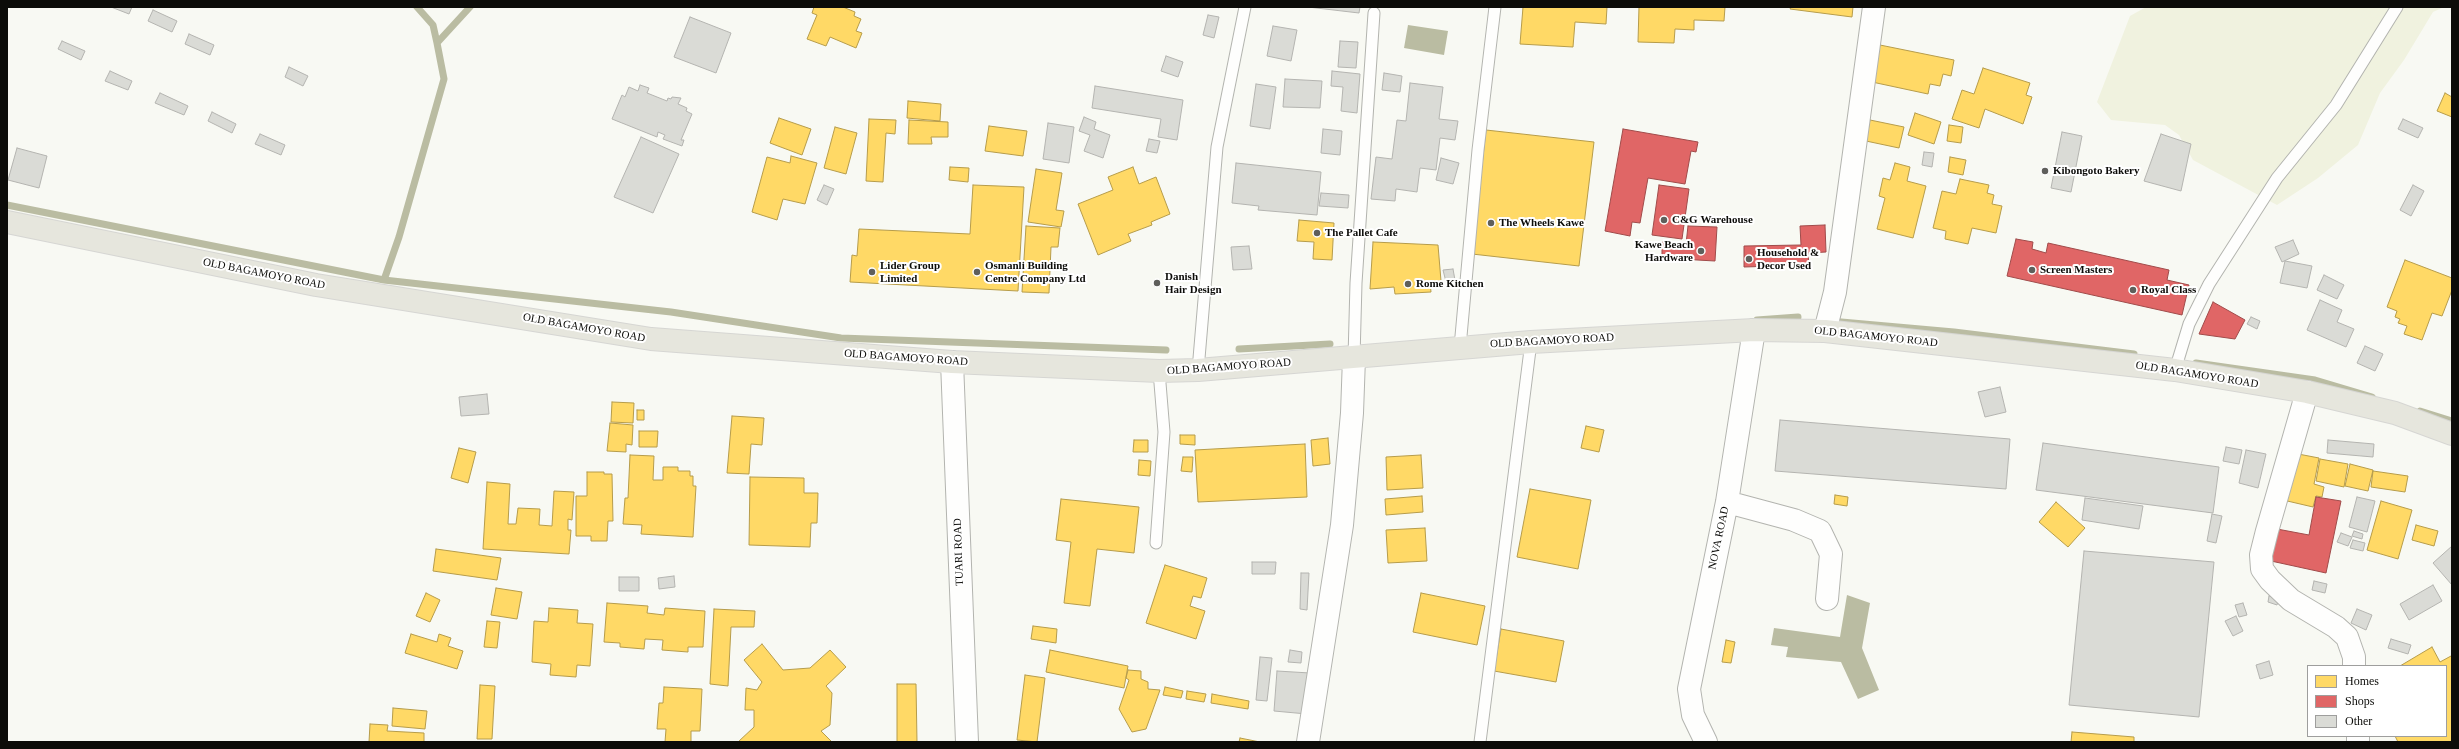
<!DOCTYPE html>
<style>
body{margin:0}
#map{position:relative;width:2459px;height:749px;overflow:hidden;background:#f8f9f3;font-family:"Times New Roman",serif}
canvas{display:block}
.frame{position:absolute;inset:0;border:8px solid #0c0c09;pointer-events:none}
.legend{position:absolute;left:2307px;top:665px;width:140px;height:72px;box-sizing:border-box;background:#fff;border:1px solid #9e9e9d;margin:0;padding:5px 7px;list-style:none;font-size:12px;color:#0c0c09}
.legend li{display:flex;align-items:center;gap:8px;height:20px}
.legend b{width:20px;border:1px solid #9e9e9d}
</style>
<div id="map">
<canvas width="2459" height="749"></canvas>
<div class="frame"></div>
<ul class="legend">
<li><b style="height:11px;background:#ffd966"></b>Homes</li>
<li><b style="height:11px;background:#e06666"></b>Shops</li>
<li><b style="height:11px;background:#dadbd6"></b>Other</li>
</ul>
</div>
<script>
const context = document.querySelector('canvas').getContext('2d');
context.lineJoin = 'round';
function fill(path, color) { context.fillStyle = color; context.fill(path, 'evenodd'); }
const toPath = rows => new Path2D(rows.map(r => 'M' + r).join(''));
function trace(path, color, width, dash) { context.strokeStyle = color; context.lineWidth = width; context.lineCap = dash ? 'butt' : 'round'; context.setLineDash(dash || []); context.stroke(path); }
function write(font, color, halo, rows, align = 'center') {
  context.font = font + ' "Times New Roman",serif'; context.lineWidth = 4; context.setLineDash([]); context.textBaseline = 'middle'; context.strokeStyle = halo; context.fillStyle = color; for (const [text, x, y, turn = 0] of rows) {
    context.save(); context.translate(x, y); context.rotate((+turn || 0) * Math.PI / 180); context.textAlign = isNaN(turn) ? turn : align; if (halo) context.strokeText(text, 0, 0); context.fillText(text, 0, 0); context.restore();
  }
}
fill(toPath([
 [2146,7,2444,7,2433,12,2404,60,2380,93,2358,145,2318,178,2277,205,2193,160,2179,135,2165,125,2111,120,2097,102,2130,16]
]), '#f0f2df');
fill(toPath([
 [1408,25,1448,31,1444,55,1404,48],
 [1847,595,1870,603,1862,648,1879,690,1858,699,1841,662,1786,657,1788,647,1771,645,1774,628,1840,637]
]), '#babca2');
const homes = toPath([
 [814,7,843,7,855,12,854,16,861,19,856,31,862,33,856,48,830,37,826,46,807,39,817,15,812,13,814,7],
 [1523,7,1607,7,1606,24,1575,22,1573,47,1520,44,1523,7],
 [1639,7,1725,7,1724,21,1694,20,1694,30,1675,29,1674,43,1638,42,1639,7],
 [1791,7,1853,7,1852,17,1790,9,1791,7],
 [1880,45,1954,60,1951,76,1943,74,1940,86,1930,84,1928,94,1872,82,1880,45],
 [1983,68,2030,83,2026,95,2032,97,2023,124,1985,109,1979,128,1952,119,1962,90,1974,94,1983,68],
 [2445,93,2452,97,2452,117,2437,111,2445,93],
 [908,101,941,104,940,121,907,118,908,101],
 [1915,113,1941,122,1934,144,1908,135,1915,113],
 [779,118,811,129,802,155,770,143,779,118],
 [869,119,896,120,895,134,886,133,883,182,866,181,869,119],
 [909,120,948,122,948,137,931,137,932,144,908,144,909,120],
 [1870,120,1904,127,1899,148,1866,141,1870,120],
 [1949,125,1963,127,1961,143,1947,141,1949,125],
 [989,126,1027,131,1023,156,985,151,989,126],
 [835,127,857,133,846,174,824,168,835,127],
 [1486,130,1594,142,1579,266,1472,254,1486,130],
 [791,156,817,163,805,204,783,199,777,220,752,212,767,157,790,163,791,156],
 [1950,157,1966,160,1963,175,1948,172,1950,157],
 [1895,163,1910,167,1907,181,1926,186,1913,238,1877,229,1885,198,1879,196,1883,178,1890,180,1895,163],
 [950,167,969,168,968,182,949,180,950,167],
 [1133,167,1139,184,1156,177,1170,214,1151,222,1152,225,1128,234,1131,241,1098,255,1078,204,1113,190,1108,177,1133,167],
 [1036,169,1062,173,1056,210,1064,211,1061,227,1028,222,1036,169],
 [1960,179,1989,185,1987,193,1994,195,1992,204,2002,206,1996,233,1972,228,1968,244,1945,239,1946,231,1933,228,1942,191,1956,194,1960,179],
 [973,185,1024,187,1018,291,850,282,852,255,857,256,859,229,970,234,973,185],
 [1299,220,1334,223,1332,260,1313,259,1314,242,1297,241,1299,220],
 [1026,226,1060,228,1058,247,1051,247,1049,293,1022,292,1026,226],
 [1373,242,1438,245,1441,281,1430,282,1431,292,1395,294,1394,287,1370,289,1373,242],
 [2405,260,2452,278,2452,290,2442,316,2432,313,2422,340,2404,334,2407,326,2398,323,2400,319,2395,317,2397,311,2387,307,2405,260],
 [612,402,634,403,633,423,611,422,612,402],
 [637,410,644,410,644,420,637,420,637,410],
 [732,416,764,418,762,445,751,444,749,474,727,473,732,416],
 [610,423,633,425,632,445,626,444,626,452,607,451,610,423],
 [1586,426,1604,430,1599,452,1581,448,1586,426],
 [639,431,658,431,657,447,639,447,639,431],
 [1819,434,1837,434,1836,454,1819,454,1819,434],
 [1180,435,1195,435,1195,445,1180,444,1180,435],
 [1328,438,1330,464,1313,466,1311,440,1328,438],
 [1134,440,1148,440,1148,452,1133,452,1134,440],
 [1305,444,1307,497,1198,502,1195,450,1305,444],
 [459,448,476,452,468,483,451,478,459,448],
 [2293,453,2319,458,2314,484,2324,487,2322,497,2316,496,2313,507,2283,500,2293,453],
 [630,455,654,456,653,480,663,480,663,467,678,467,678,471,690,471,690,476,693,476,693,486,696,486,693,537,641,534,642,525,623,524,625,498,628,498,630,455],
 [1421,455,1423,488,1387,490,1386,457,1421,455],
 [1183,457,1193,457,1192,472,1181,471,1183,457],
 [2320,459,2348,464,2344,487,2316,481,2320,459],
 [1139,460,1151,461,1150,476,1138,475,1139,460],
 [2350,464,2373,470,2368,491,2345,486,2350,464],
 [2373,471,2408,476,2405,492,2371,487,2373,471],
 [587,472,604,472,604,474,612,474,613,521,608,521,607,541,591,541,591,536,576,536,576,496,587,496,587,472],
 [750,477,804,478,804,493,818,493,817,523,811,523,810,547,749,545,750,477],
 [487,482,510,484,508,524,516,524,518,508,540,509,539,525,552,526,554,491,574,492,572,520,568,519,568,530,571,530,569,554,483,549,487,482],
 [1530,489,1591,500,1578,569,1517,557,1530,489],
 [1835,495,1848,497,1847,506,1834,504,1835,495],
 [1422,496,1423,512,1386,515,1385,499,1422,496],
 [1061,499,1139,507,1134,553,1097,549,1090,606,1064,603,1071,542,1056,540,1061,499],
 [2381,501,2412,510,2398,559,2367,550,2381,501],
 [2056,502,2085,528,2068,547,2039,522,2056,502],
 [2416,525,2438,531,2434,546,2412,540,2416,525],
 [1425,528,1427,561,1388,563,1386,530,1425,528],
 [436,549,501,558,497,580,433,571,436,549],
 [1165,565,1207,578,1201,598,1193,596,1190,606,1205,611,1196,639,1146,623,1165,565],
 [496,588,522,592,517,619,491,615,496,588],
 [426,593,440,600,430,622,416,616,426,593],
 [1421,593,1485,606,1477,645,1413,632,1421,593],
 [607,603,648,606,647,613,664,615,665,608,705,611,703,647,688,647,688,652,662,650,663,640,645,639,644,649,620,647,620,643,604,642,607,603],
 [549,608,578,610,577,623,593,624,590,666,577,665,576,677,550,675,551,664,532,662,534,621,548,622,549,608],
 [714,609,755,611,754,627,731,627,728,686,710,684,714,609],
 [487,621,500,622,497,648,484,647,487,621],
 [1033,626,1057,629,1056,643,1031,639,1033,626],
 [1501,629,1564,641,1556,682,1494,671,1501,629],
 [411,634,437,642,439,634,451,638,448,646,463,651,457,669,405,653,411,634],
 [1726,640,1735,642,1731,663,1722,662,1726,640],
 [762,644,783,670,810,668,830,650,846,667,826,686,832,693,830,725,821,731,832,742,738,742,754,727,754,710,745,710,746,688,757,690,762,682,744,660,762,644],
 [2432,647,2440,662,2451,656,2452,658,2452,742,2398,742,2395,736,2446,736,2446,666,2400,666,2432,647],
 [1050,650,1128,666,1124,688,1046,672,1050,650],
 [1128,670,1141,671,1141,679,1148,682,1148,689,1160,690,1146,729,1132,732,1119,709,1129,680,1126,678,1128,670],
 [1025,675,1045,678,1037,742,1017,740,1025,675],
 [897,684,916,684,917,742,897,742,897,684],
 [480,685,495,686,492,739,477,739,480,685],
 [664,687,702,689,700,731,691,731,691,742,665,742,666,729,657,729,659,703,663,703,664,687],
 [1165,687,1183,691,1181,698,1163,695,1165,687],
 [1187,691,1206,694,1204,702,1186,699,1187,691],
 [1212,694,1249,701,1248,709,1211,703,1212,694],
 [393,708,427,711,425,729,392,726,393,708],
 [370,724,388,725,387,731,424,733,424,742,369,742,370,724],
 [2072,732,2134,737,2134,742,2071,742,2072,732],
 [1240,738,1260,742,1239,742,1240,738]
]);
fill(homes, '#ffd966');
trace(homes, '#b69c4a', 1);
const shops = toPath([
 [1623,129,1698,142,1696,152,1691,151,1685,184,1648,178,1640,223,1632,222,1630,236,1605,231,1623,129],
 [1659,185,1689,189,1682,239,1652,235,1659,185],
 [1825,225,1826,252,1808,253,1809,265,1744,267,1744,246,1801,245,1800,226,1825,225],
 [1688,226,1717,227,1715,261,1662,258,1662,242,1686,244,1688,226],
 [2016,239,2033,242,2032,249,2046,253,2048,243,2169,270,2167,280,2189,285,2182,315,2007,276,2016,239],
 [2213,302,2245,320,2235,339,2199,334,2213,302],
 [2316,497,2341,501,2326,573,2271,561,2277,529,2309,535,2316,497]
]);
fill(shops, '#e06666');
trace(shops, '#a04b4a', 1);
trace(toPath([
 [417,7,433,25,437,43],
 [470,7,437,43,444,79,399,237,384,280,671,312,841,338,1166,350],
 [7,205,384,280],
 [1757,320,1798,317],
 [1830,321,1954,332,2134,354],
 [1239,349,1330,344],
 [2196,363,2315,380,2372,397],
 [2420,411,2452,421]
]), '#babca2', 7);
const building = toPath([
 [111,7,132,7,129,14,111,7],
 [1308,7,1360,7,1359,13,1308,7],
 [153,10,177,21,172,32,148,21,153,10],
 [1208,15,1219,17,1214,38,1203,35,1208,15],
 [690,17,731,33,716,73,674,57,690,17],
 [1273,26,1297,30,1291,61,1267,56,1273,26],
 [189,34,214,45,210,55,185,44,189,34],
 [62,41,85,51,81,60,58,49,62,41],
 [1340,41,1358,42,1356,68,1338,67,1340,41],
 [1166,56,1183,62,1178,77,1161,71,1166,56],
 [289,67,308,76,303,86,285,77,289,67],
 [110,71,132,81,128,90,105,81,110,71],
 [1332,71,1360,74,1357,113,1341,111,1343,87,1331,86,1332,71],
 [1384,73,1402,76,1400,92,1382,90,1384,73],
 [1285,79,1322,81,1320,108,1283,107,1285,79],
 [1410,83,1443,87,1439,119,1458,121,1455,140,1440,138,1436,170,1420,168,1417,192,1396,189,1395,201,1371,199,1376,157,1392,159,1397,120,1406,121,1410,83],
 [1256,84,1276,87,1270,129,1250,126,1256,84],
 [640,85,649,88,647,93,667,101,668,98,671,99,672,97,681,98,678,104,687,108,686,111,692,114,681,140,684,140,682,146,663,139,665,135,658,132,657,137,612,119,622,95,625,97,629,87,638,91,640,85],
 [1095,86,1183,100,1177,140,1158,137,1161,119,1092,108,1095,86],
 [160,93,188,106,184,115,155,103,160,93],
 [212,112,236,124,232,133,208,121,212,112],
 [1084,117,1096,122,1094,129,1110,135,1103,158,1084,151,1090,135,1079,131,1084,117],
 [2403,119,2423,128,2418,138,2398,129,2403,119],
 [1048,123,1074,127,1069,163,1043,159,1048,123],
 [1323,129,1342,131,1340,155,1321,153,1323,129],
 [2062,132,2082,136,2071,192,2051,188,2062,132],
 [260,134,285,145,281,155,255,144,260,134],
 [2161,134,2191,144,2181,191,2144,181,2161,134],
 [641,137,679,154,653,213,614,197,641,137],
 [1149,139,1160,141,1157,153,1146,151,1149,139],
 [17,148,47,156,39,188,8,180,17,148],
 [1924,152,1934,153,1932,167,1922,165,1924,152],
 [1441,158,1459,163,1453,184,1436,180,1441,158],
 [1236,163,1321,172,1317,215,1258,210,1259,206,1232,203,1236,163],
 [824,185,834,189,827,205,817,200,824,185],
 [2413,185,2424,191,2411,216,2400,210,2413,185],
 [1321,193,1349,195,1348,208,1319,206,1321,193],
 [2293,240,2299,254,2282,262,2275,247,2293,240],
 [1249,246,1252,269,1233,270,1231,247,1249,246],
 [2285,261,2312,266,2307,288,2280,283,2285,261],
 [1453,269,1455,280,1446,282,1443,270,1453,269],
 [2324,275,2344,285,2337,299,2317,290,2324,275],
 [2320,300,2342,310,2337,322,2354,329,2346,347,2307,330,2320,300],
 [2251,317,2260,321,2257,329,2247,324,2251,317],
 [2365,346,2383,354,2375,371,2357,363,2365,346],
 [2000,387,2006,412,1985,417,1978,392,2000,387],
 [487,394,489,414,461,416,459,397,487,394],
 [1780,420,2010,439,2006,489,1775,471,1780,420],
 [2328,440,2374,444,2373,457,2327,453,2328,440],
 [2043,443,2219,467,2213,513,2036,490,2043,443],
 [2226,447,2242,450,2239,464,2223,461,2226,447],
 [2246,450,2266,454,2258,488,2239,483,2246,450],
 [2357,497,2375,501,2367,532,2349,527,2357,497],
 [2085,498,2143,506,2139,529,2082,520,2085,498],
 [2212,514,2222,516,2216,543,2207,541,2212,514],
 [2354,531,2363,534,2362,539,2352,536,2354,531],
 [2341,533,2352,537,2348,546,2337,542,2341,533],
 [2353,540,2365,543,2363,551,2350,548,2353,540],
 [2452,546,2452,585,2433,563,2452,546],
 [2084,551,2214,562,2199,717,2069,705,2084,551],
 [1252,562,1276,562,1275,574,1252,574,1252,562],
 [1301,573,1309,573,1307,610,1300,609,1301,573],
 [674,576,675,587,659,589,658,578,674,576],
 [619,577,639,577,639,591,619,591,619,577],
 [2314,581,2327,584,2325,593,2312,590,2314,581],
 [2433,585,2442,601,2409,620,2400,604,2433,585],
 [2269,596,2279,598,2277,605,2268,602,2269,596],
 [2243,603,2247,615,2239,617,2235,605,2243,603],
 [2357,609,2372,615,2366,630,2351,623,2357,609],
 [2236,616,2243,631,2233,636,2225,621,2236,616],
 [2391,639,2411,645,2408,654,2388,648,2391,639],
 [1290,650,1302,652,1301,663,1288,662,1290,650],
 [1260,657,1272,658,1267,701,1256,700,1260,657],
 [2269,661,2273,675,2260,679,2256,665,2269,661],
 [1277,671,1310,673,1307,714,1274,711,1277,671]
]);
fill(building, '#dadbd6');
trace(building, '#b4b4b0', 1);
const lane = toPath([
 [1460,347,1478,150,1495,7],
 [1354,358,1356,283,1374,13],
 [1198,370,1217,147,1245,7],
 [2175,370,2189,324,2209,284,2277,178,2336,105,2397,7],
 [1156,543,1164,432,1159,371],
 [1480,742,1531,342]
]);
const street = toPath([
 [1825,331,1835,292,1874,7],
 [952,362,967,742],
 [2307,392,2267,531,2261,555,2262,569,2270,580,2291,600,2336,627,2347,637,2354,657,2354,666],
 [1727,502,1794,520,1820,531,1831,554,1827,599],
 [2358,736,2358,742],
 [1308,742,1342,525,1352,413,1354,358],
 [1706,742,1693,715,1689,689,1727,502,1754,330]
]);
const primary = toPath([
 [7,222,316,285,651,339,952,362,1159,371,1198,370,1531,342,1754,330,1825,331,2175,370,2307,392,2395,413,2452,434]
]);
trace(lane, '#b3b4af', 13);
trace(street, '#b3b4af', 24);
trace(primary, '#d6d6d3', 24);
trace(lane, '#fefefd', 11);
trace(street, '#fefefd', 22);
trace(primary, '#e6e6dd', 22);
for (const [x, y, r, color] of [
 [2045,171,4,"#5f5f5b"],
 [1664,220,4,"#5f5f5b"],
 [1491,223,4,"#5f5f5b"],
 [1317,233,4,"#5f5f5b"],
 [1701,251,4,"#5f5f5b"],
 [1749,259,4,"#5f5f5b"],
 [2032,270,4,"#5f5f5b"],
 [872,272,4,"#5f5f5b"],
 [977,272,4,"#5f5f5b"],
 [1157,283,4,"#5f5f5b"],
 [1408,284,4,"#5f5f5b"],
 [2133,290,4,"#5f5f5b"]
]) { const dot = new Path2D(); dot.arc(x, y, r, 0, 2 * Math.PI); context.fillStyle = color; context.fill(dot); trace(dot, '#fff', 1.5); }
write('bold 11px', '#0c0c09', '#fff', [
 ["Kibongoto Bakery",2053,171],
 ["C&G Warehouse",1672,220],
 ["The Wheels Kawe",1499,223],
 ["The Pallet Cafe",1325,233],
 ["Kawe Beach",1693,245,"right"],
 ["Hardware",1693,258,"right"],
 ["Household &",1757,253],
 ["Decor Used",1757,266],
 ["Lider Group",880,266],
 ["Limited",880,279],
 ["Osmanli Building",985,266],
 ["Centre Company Ltd",985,279],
 ["Screen Masters",2040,270],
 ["Danish",1165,277],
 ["Hair Design",1165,290],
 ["Rome Kitchen",1416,284],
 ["Royal Class",2141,290]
], 'left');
write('11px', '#0c0c09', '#fff', [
 ["OLD BAGAMOYO ROAD",264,274,11],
 ["OLD BAGAMOYO ROAD",584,328,10],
 ["OLD BAGAMOYO ROAD",1876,337,6],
 ["OLD BAGAMOYO ROAD",1552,341,-3],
 ["OLD BAGAMOYO ROAD",906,358,4],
 ["OLD BAGAMOYO ROAD",1229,367,-4],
 ["OLD BAGAMOYO ROAD",2197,375,9],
 ["NOVA ROAD",1719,538,-78],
 ["TUARI ROAD",959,552,-92]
]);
</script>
